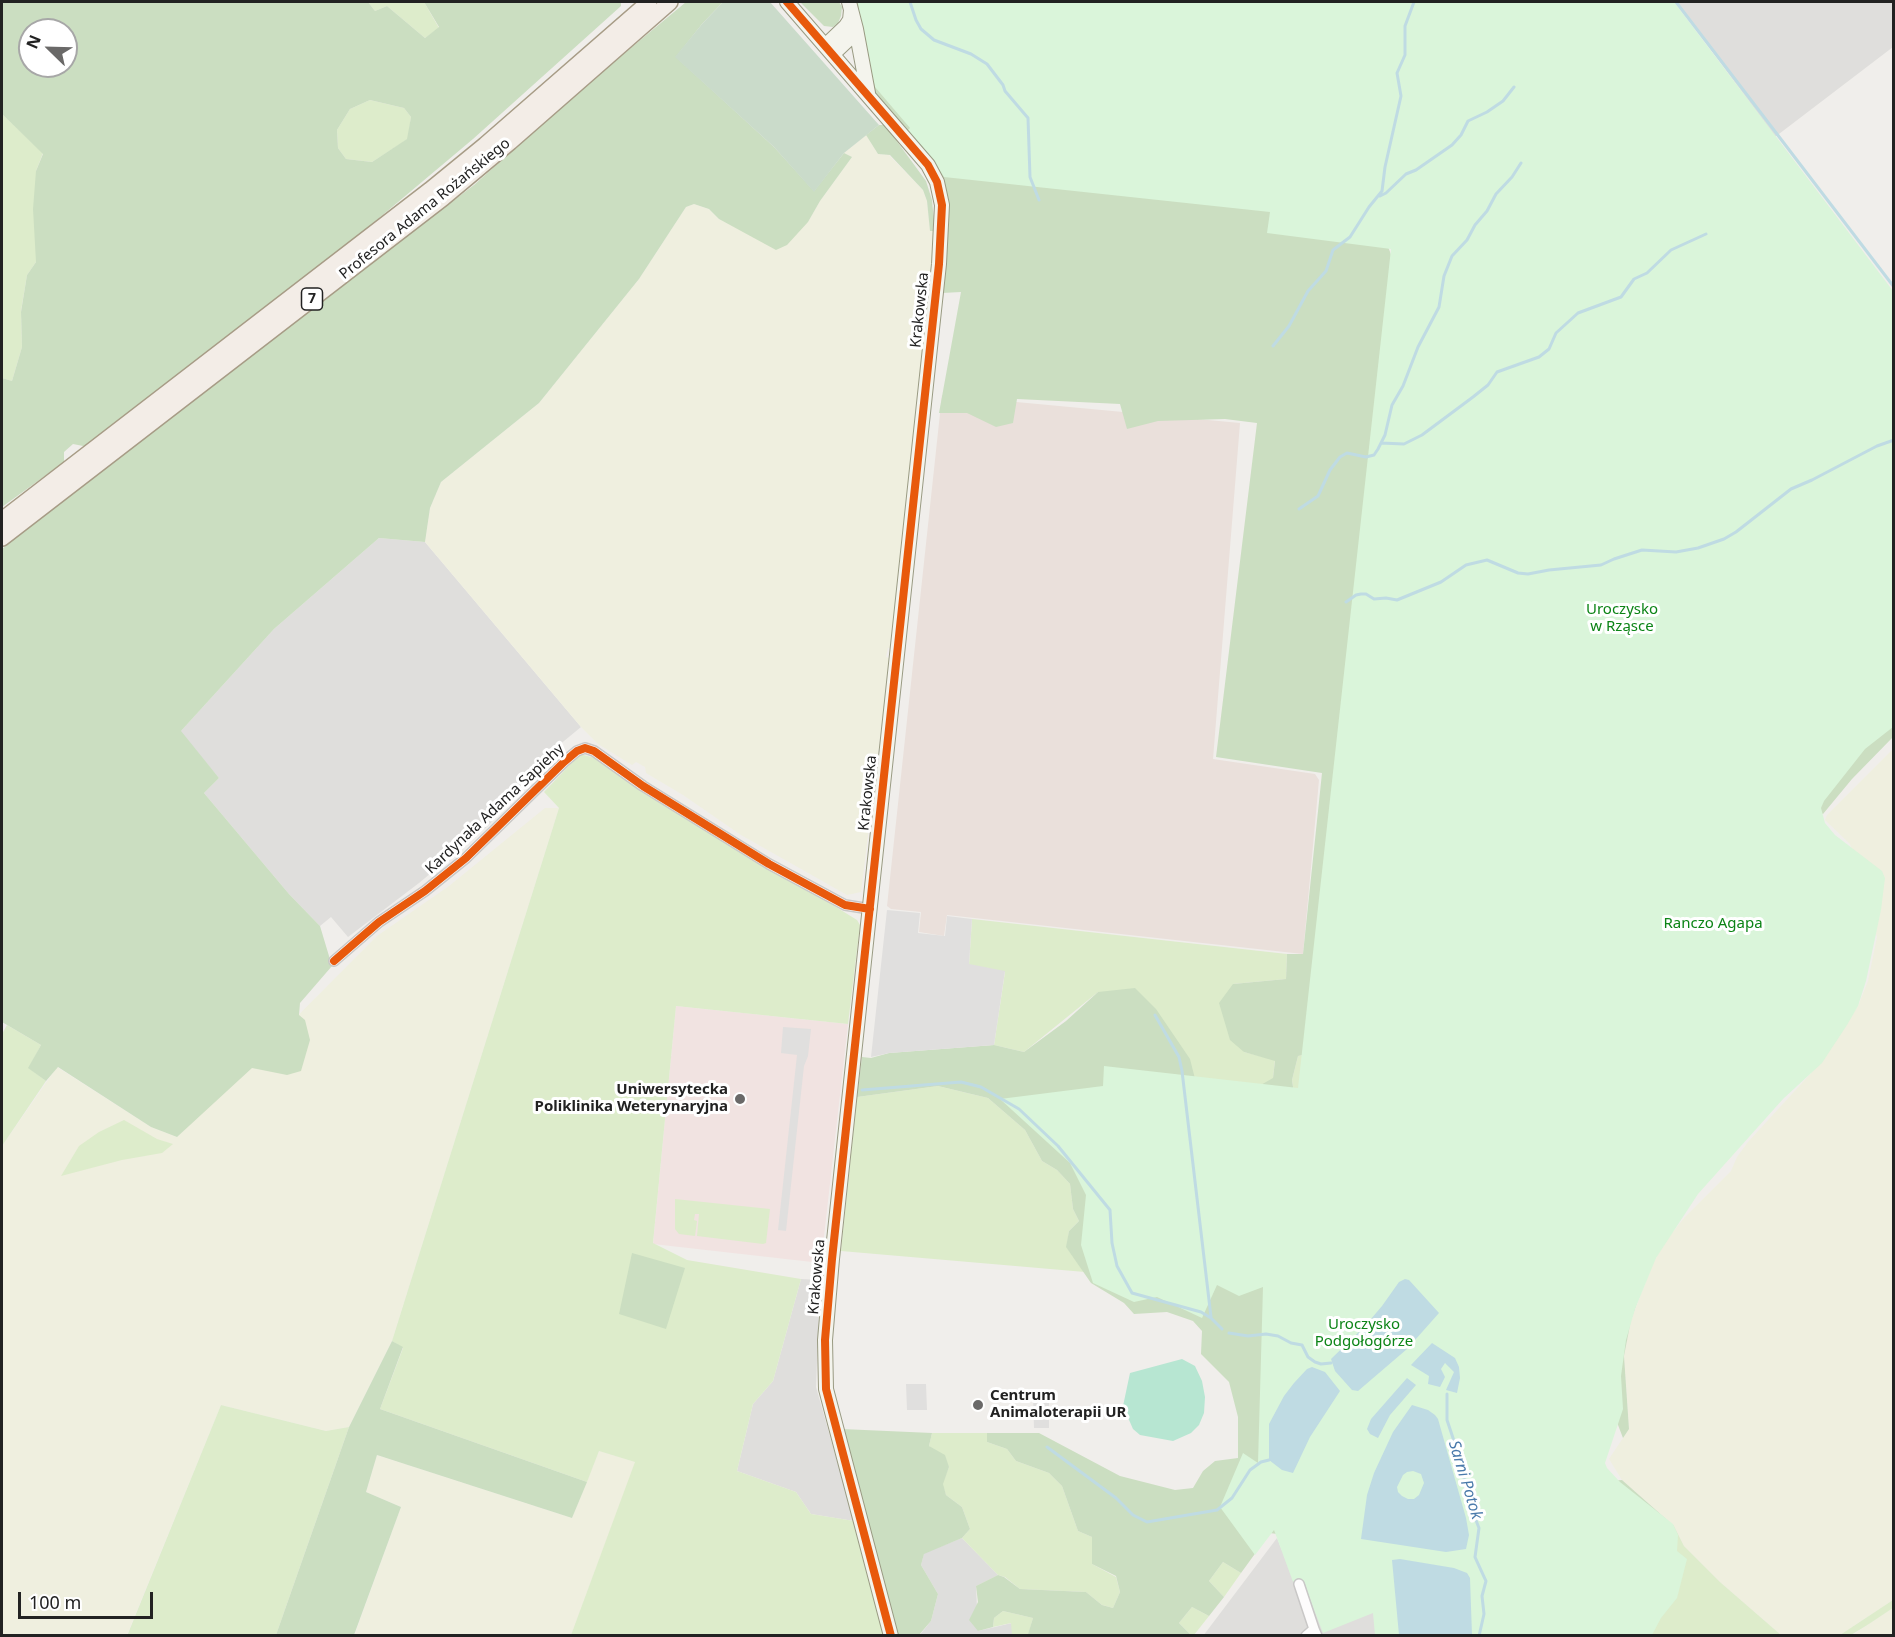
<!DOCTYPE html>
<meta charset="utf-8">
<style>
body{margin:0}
#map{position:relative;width:1895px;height:1637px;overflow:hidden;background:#f0eeeb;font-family:"Noto Sans",sans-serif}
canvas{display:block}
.frame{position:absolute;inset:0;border:3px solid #222;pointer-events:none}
.north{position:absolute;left:18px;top:18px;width:60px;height:60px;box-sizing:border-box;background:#fff;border:2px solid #a7a7a7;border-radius:50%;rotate:293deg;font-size:16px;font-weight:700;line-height:24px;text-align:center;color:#222}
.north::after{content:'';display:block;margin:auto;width:21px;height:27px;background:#6a6968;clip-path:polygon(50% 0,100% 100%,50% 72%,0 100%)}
.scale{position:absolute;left:18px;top:1592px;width:135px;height:27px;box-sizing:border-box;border:3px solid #222;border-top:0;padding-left:8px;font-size:18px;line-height:21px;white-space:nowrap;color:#222;-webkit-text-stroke:4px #fff;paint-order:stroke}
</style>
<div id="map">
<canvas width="1895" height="1637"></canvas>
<div class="frame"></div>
<div class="north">N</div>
<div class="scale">100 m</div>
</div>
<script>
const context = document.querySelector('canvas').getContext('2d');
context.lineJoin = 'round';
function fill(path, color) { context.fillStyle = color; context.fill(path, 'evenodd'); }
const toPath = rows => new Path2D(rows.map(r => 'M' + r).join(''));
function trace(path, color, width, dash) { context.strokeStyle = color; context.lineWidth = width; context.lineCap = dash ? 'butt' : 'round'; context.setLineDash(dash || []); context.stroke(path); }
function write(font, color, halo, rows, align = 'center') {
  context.font = font + ' "Noto Sans",sans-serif'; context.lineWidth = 6; context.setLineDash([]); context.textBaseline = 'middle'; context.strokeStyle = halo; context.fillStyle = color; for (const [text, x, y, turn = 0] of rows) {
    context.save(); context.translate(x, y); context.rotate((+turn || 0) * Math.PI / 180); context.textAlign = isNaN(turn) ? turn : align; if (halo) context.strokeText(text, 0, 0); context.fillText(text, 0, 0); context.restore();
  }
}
fill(toPath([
 [1676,2,1893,2,1893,47,1775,137],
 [379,538,425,542,581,727,558,746,488,826,419,883,348,937,331,917,320,926,289,894,204,793,219,778,180,732,274,629],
 [801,1279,820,1280,816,1387,854,1521,811,1514,796,1492,737,1471,753,1404,773,1381],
 [1277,1538,1297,1586,1380,1551,1397,1635,1203,1636]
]), '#dfdedc');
fill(toPath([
 [676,1006,848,1024,821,1263,653,1244]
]), '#f1e3e1');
fill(toPath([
 [962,1538,998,1575,976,1586,978,1631,1012,1623,1012,1635,919,1636,931,1621,938,1594,921,1565,924,1553]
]), '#dededc');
fill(toPath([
 [942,395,1240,423,1213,759,1315,774,1319,780,1303,954,947,915,944,936,919,932,921,912,891,909,887,906]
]), '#eae0db');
fill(toPath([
 [866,135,878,154,889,155,923,190,927,201,930,230,935,231,891,648,888,648,886,657,890,658,861,892,847,895,741,835,683,795,646,773,645,767,636,762,632,765,598,744,581,727,425,542,430,508,441,482,539,403,639,279,686,207,694,204,709,209,719,219,737,228,808,222,820,201,852,157,844,153],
 [1893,749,1893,1600,1840,1635,1781,1635,1720,1582,1684,1546,1674,1526,1622,1480,1609,1459,1629,1429,1624,1356,1631,1320,1653,1263,1666,1240,1685,1217,1731,1171,1737,1157,1748,1142,1813,1071,1858,1006,1868,981,1877,937,1850,844,1825,820,1827,815],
 [545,808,559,808,392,1341,349,1427,326,1431,221,1405,127,1635,2,1636,2,1146,57,1067,151,1127,177,1137,377,936,449,886],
 [599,1451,636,1462,571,1635,354,1636,401,1507,366,1492,377,1455,572,1518],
 [1893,1608,1893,1635,1851,1636]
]), '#efefdf');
fill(toPath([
 [368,2,424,2,439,28,425,38,387,6,375,11],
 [370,100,404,108,411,117,408,139,372,162,346,159,338,148,337,130,350,109],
 [2,114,43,153,36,171,36,262,27,275,21,311,22,347,12,381,2,378],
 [580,754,595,758,857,920,860,925,848,1024,676,1006,653,1243,687,1260,801,1279,773,1381,753,1404,737,1471,796,1492,811,1514,854,1521,885,1635,571,1635,635,1462,599,1451,587,1482,380,1409,403,1348,392,1341,559,808,544,792],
 [972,919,1287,954,1286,979,1233,984,1244,1052,1275,1060,1273,1078,1296,1107,1292,1080,1298,1056,1328,1049,1299,1250,1098,992,1024,1052,994,1045,1005,972,969,965],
 [7,1025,41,1045,29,1068,46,1081,2,1146,2,1034],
 [938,1086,988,1098,1025,1130,1042,1161,1057,1170,1070,1184,1073,1209,1079,1221,1069,1231,1067,1247,1085,1272,841,1251,857,1097],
 [124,1120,157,1139,173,1144,162,1153,122,1160,61,1176,79,1146,99,1132],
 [675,1199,770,1209,766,1243,763,1244,697,1236,699,1214,695,1214,694,1220,697,1221,695,1236,679,1234,675,1229],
 [221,1405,326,1431,349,1427,276,1635,127,1636],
 [932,1433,987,1433,987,1442,1007,1449,1016,1461,1049,1473,1062,1486,1078,1531,1092,1537,1092,1564,1116,1577,1120,1592,1113,1608,1102,1605,1086,1592,1020,1589,1005,1577,998,1575,962,1538,970,1529,962,1507,946,1495,942,1484,949,1467,929,1446],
 [1674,1526,1684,1546,1720,1582,1781,1635,1611,1636],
 [1223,1562,1241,1573,1224,1597,1209,1581],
 [1893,1600,1893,1608,1869,1624,1851,1635,1840,1635],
 [1192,1607,1209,1616,1194,1635,1191,1635,1179,1623],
 [1003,1611,1033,1618,1028,1635,1012,1635,1011,1623,993,1627,994,1618]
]), '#ddeccb');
fill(toPath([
 [2,2,368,2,375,11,387,6,425,38,439,27,424,2,621,2,621,6,473,139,360,234,230,337,88,447,73,444,64,452,64,462,2,507,2,378,12,381,22,347,21,312,27,275,36,262,33,209,36,171,43,154,2,114],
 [30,30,66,30,66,66,30,66],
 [370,100,404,108,411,117,407,139,372,162,346,159,338,148,337,130,350,109],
 [686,2,723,2,702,24,676,57,774,147,814,191,844,153,852,157,820,201,808,222,787,245,776,250,719,219,709,209,694,204,686,207,639,279,539,403,441,482,430,508,425,542,379,538,274,629,181,731,219,778,204,793,289,894,320,926,332,966,300,1003,299,1015,305,1020,310,1040,301,1071,287,1075,252,1068,177,1137,151,1127,58,1067,46,1081,28,1068,41,1045,2,1022,2,549,109,463,474,185,572,97],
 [800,2,839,2,842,7,841,16,838,23,833,27,824,26],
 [855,2,1304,2,1528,653,1686,1163,1631,1320,1624,1356,1629,1429,1623,1438,1615,1417,1598,1482,1622,1480,1674,1526,1284,1535,1270,1533,1241,1573,1223,1562,1209,1581,1224,1597,1209,1616,1192,1607,1179,1623,1191,1635,1025,1635,1028,1634,1033,1618,1003,1611,994,1618,993,1627,978,1631,969,1620,978,1602,976,1586,998,1575,1004,1577,1020,1589,1086,1592,1102,1605,1113,1608,1120,1592,1116,1576,1092,1564,1092,1537,1078,1531,1062,1486,1049,1473,1016,1461,1007,1449,987,1442,987,1433,1039,1433,1120,1476,1175,1490,1193,1488,1203,1471,1215,1461,1238,1458,1238,1417,1229,1382,1201,1354,1202,1331,1193,1321,1167,1312,1134,1314,1124,1303,1091,1283,1066,1247,1069,1231,1079,1221,1073,1209,1070,1184,1057,1170,1042,1161,1025,1130,988,1098,938,1086,857,1097,862,1057,871,1058,889,1053,994,1045,1024,1052,1066,1021,1098,992,1135,988,1156,1009,1190,1059,1208,1130,1235,1275,1328,1049,1298,1056,1292,1080,1296,1107,1252,1090,1273,1078,1275,1061,1244,1052,1230,1040,1219,1003,1233,984,1286,979,1287,954,1303,954,1322,773,1216,757,1257,423,1225,419,1158,421,1127,429,1120,404,1017,399,1013,423,996,427,967,413,939,413,961,292,942,293,949,221,945,186,933,161,875,94],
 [879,125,885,125,926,181,932,200,935,231,930,231,927,201,923,190,890,155,878,154,866,135],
 [1893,703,1893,737,1852,779,1823,814,1814,810],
 [632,1253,685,1268,666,1329,619,1314],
 [392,1341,403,1347,380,1409,587,1482,572,1518,377,1455,366,1492,401,1507,354,1635,276,1635,349,1427],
 [842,1429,932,1433,929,1446,945,1455,949,1467,943,1484,946,1495,962,1507,970,1529,962,1538,924,1554,921,1565,938,1594,931,1621,919,1635,897,1635]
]), '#cbdec1');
fill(toPath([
 [723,2,770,2,879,125,844,153,814,192,774,147,675,57,702,24]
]), '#cadbca');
fill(toPath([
 [858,2,1674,2,1893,291,1893,727,1865,749,1824,801,1821,808,1825,823,1835,835,1882,871,1885,878,1881,910,1866,981,1858,1006,1847,1025,1822,1063,1783,1099,1698,1194,1656,1258,1635,1309,1626,1340,1621,1376,1623,1409,1605,1463,1607,1468,1620,1482,1673,1524,1678,1535,1677,1551,1687,1559,1677,1598,1661,1618,1652,1635,1375,1635,1373,1613,1323,1633,1303,1581,1296,1590,1274,1530,1255,1555,1220,1507,1243,1453,1258,1463,1263,1287,1239,1296,1217,1285,1202,1318,1157,1297,1134,1302,1093,1283,1081,1245,1086,1195,1070,1163,1000,1099,1103,1086,1104,1066,1298,1088,1391,249,1267,233,1270,212,944,177,935,163,907,131,910,128,875,87,866,52,864,51]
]), '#daf5da');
fill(toPath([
 [1182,1359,1195,1366,1202,1381,1205,1397,1204,1413,1199,1425,1191,1433,1173,1441,1140,1435,1133,1429,1123,1406,1130,1373]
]), '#b7e6d2');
fill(toPath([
 [887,910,920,913,918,933,945,936,947,916,972,919,969,964,1005,971,994,1045,889,1053,871,1057],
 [783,1027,811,1029,808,1056,804,1066,786,1231,778,1230,797,1055,781,1053],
 [906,1384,926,1384,927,1410,907,1410],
 [1033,1395,1040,1396,1049,1403,1049,1428,1034,1428]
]), '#e0dfde');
fill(toPath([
 [1405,1279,1409,1280,1439,1313,1407,1349,1358,1391,1352,1390,1335,1371,1331,1359,1365,1326,1382,1306,1399,1282],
 [1432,1343,1455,1358,1459,1367,1460,1378,1457,1393,1446,1390,1454,1372,1445,1363,1441,1369,1445,1377,1440,1387,1428,1384,1429,1376,1411,1365],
 [1312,1367,1325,1372,1340,1391,1310,1437,1293,1473,1282,1470,1269,1460,1269,1424,1284,1396,1294,1383,1307,1369],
 [1407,1378,1416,1385,1390,1415,1378,1438,1370,1434,1367,1429,1371,1419],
 [1412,1405,1428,1410,1435,1415,1438,1419,1466,1518,1469,1535,1466,1549,1446,1552,1361,1539,1367,1495,1374,1473,1393,1432],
 [1413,1471,1421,1474,1424,1483,1419,1495,1414,1499,1408,1499,1402,1496,1398,1492,1397,1487,1403,1475,1407,1472],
 [1400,1559,1454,1568,1467,1573,1470,1578,1472,1635,1399,1635,1392,1560]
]), '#bfdbe3');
trace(toPath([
 [910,2,916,20,921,29,934,40,971,54,987,64,1003,85,1005,91,1028,118,1030,177,1039,200],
 [1676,2,1894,287],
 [1380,196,1386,193,1406,174,1416,170,1452,145,1461,135,1468,121,1487,112,1503,101,1514,87],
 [1273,346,1289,326,1308,291,1326,271,1333,250,1350,237,1369,207,1382,191,1385,167,1401,96,1397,73,1405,55,1405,26,1414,2],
 [1381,443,1404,444,1422,435,1473,397,1488,385,1497,372,1539,357,1549,349,1556,333,1578,313,1621,297,1634,279,1647,273,1671,250,1706,234],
 [1299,509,1318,496,1330,470,1340,457,1347,453,1366,457,1374,455,1378,449,1385,435,1392,405,1403,386,1418,347,1439,307,1444,276,1452,256,1467,240,1475,225,1487,211,1496,194,1512,177,1521,163],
 [1346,602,1356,595,1361,594,1366,594,1374,599,1386,598,1397,600,1441,582,1466,565,1487,560,1518,573,1528,574,1549,570,1601,565,1614,559,1642,550,1676,552,1698,548,1724,539,1736,532,1791,489,1812,480,1877,446,1894,440],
 [1155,1015,1179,1057,1182,1071,1211,1317],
 [862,1090,961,1082,981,1087,1019,1109,1058,1146,1110,1210,1112,1243,1117,1266,1132,1293,1201,1312,1211,1318,1222,1329],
 [1229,1333,1248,1336,1266,1334,1278,1336,1291,1343,1302,1345,1308,1357,1315,1362,1321,1364,1331,1363],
 [1447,1394,1447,1420,1459,1456,1470,1505,1479,1528,1475,1557,1486,1581,1482,1596,1484,1614,1479,1636],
 [1047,1447,1116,1498,1133,1515,1147,1522,1217,1510,1232,1498,1250,1470,1261,1462,1269,1460]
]), '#bfdbe3', 3);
const street = toPath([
 [334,961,379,922,425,891,466,858,564,762,577,751,585,748,594,751,643,786,769,864,845,905,870,909],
 [1299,1584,1314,1629],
 [1306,1636,1314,1629,1317,1636]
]);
const secondary = toPath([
 [787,2,928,165,937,182,942,205,939,264,832,1259,825,1340,826,1389,891,1636],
 [849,2,856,29,868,93],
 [825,46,846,26,850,20,851,10],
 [833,54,851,37,856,29]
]);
const primary = toPath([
 [2,520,430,190,485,145,649,2],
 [2,538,443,198,510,142,670,2]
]);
trace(street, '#c9c8c7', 12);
trace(secondary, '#999a82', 16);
trace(primary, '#a79c86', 18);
trace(street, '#fdfcfc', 9);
trace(secondary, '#f4f4ed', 14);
trace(primary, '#f3ede7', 15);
trace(toPath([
 [787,2,928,165,937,182,942,205,939,264,832,1259,825,1340,826,1389,891,1636],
 [334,961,379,922,425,891,466,858,564,762,577,751,585,748,594,751,643,786,769,864,845,905,870,909]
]), '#e8590c', 8);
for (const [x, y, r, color] of [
 [740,1099,6,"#6a6968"],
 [978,1405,6,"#6a6968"]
]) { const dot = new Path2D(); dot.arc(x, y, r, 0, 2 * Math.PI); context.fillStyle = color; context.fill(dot); trace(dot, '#fff', 2); }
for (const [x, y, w] of [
 [312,299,21]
]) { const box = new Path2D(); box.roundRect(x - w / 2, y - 11, w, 22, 4.5); context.fillStyle = '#fff'; context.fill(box); trace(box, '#222', 1.5); }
write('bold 14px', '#222', null, [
 ["7",312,299]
]);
write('15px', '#222', '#fff', [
 ["Profesora Adama Rożańskiego",425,209,-39],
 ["Krakowska",920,310,-84],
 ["Krakowska",868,793,-84],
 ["Kardynała Adama Sapiehy",495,809,-43],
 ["Krakowska",817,1277,-85]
]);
write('15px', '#0c8416', '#fff', [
 ["Uroczysko",1622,610],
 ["w Rząsce",1622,627],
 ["Ranczo Agapa",1713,924],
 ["Uroczysko",1364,1325],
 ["Podgołogórze",1364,1342]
]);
write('bold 15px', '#222', '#fff', [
 ["Uniwersytecka",728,1090],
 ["Poliklinika Weterynaryjna",728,1107],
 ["Centrum",990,1396,"left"],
 ["Animaloterapii UR",990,1413,"left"]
], 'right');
write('italic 16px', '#4a7aab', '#fff', [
 ["Sarni Potok",1465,1480,73]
]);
</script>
